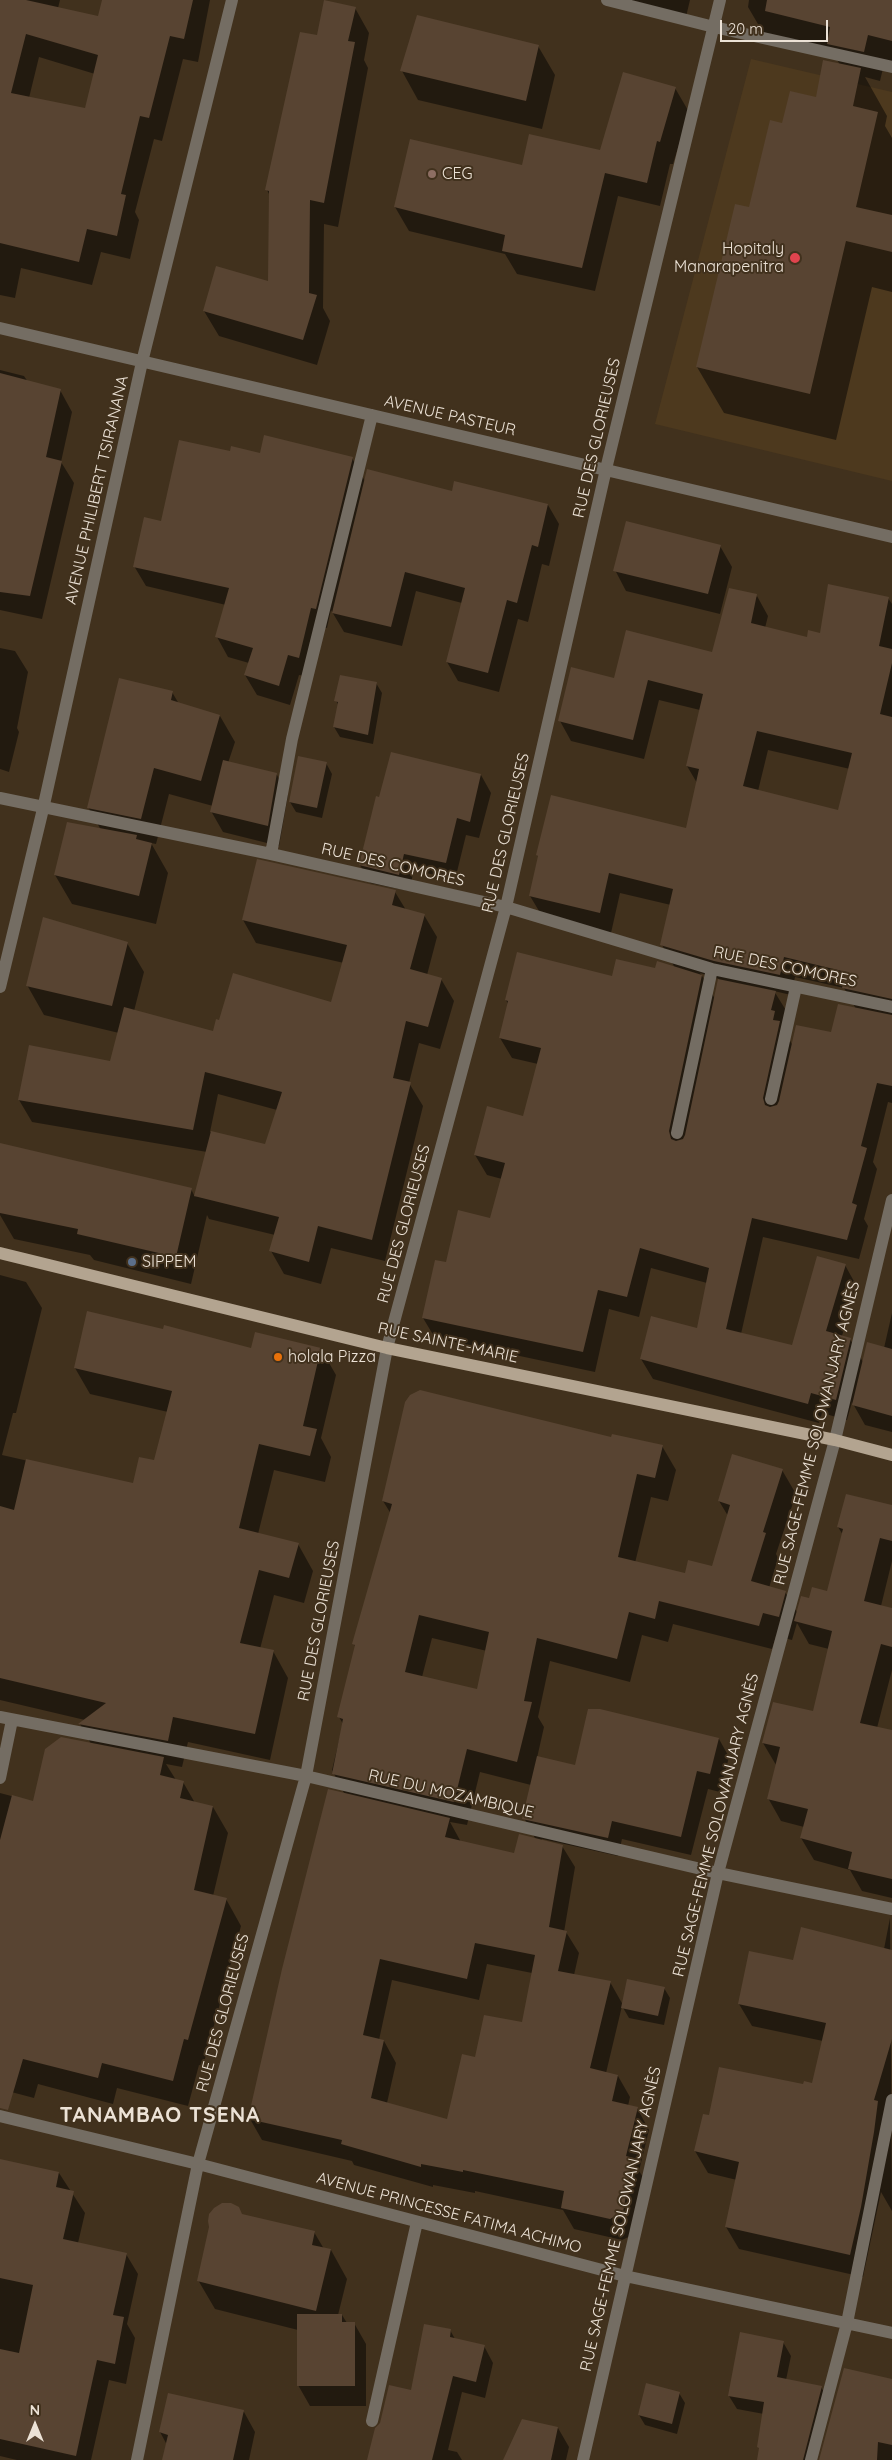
<!DOCTYPE html>
<meta charset="utf-8">
<style>
body{margin:0}
#map{position:relative;width:892px;height:2460px;overflow:hidden;background:#41311d;font-family:Quicksand,sans-serif}
canvas{display:block}
.north{position:absolute;left:10px;top:2400px;width:50px;height:50px;-webkit-text-stroke:4px #41311d;paint-order:stroke;rotate:0deg;font-size:14px;font-weight:700;line-height:20px;text-align:center;color:#ece2d6}
.north::after{content:'';display:block;margin:auto;width:18px;height:22px;background:#ece2d6;clip-path:polygon(50% 0,100% 100%,50% 72%,0 100%)}
.scale{position:absolute;left:720px;top:20px;width:108px;height:22px;box-sizing:border-box;border:2px solid #ece2d6;border-top:0;padding-left:6px;font-size:15px;line-height:18px;white-space:nowrap;color:#ece2d6;-webkit-text-stroke:4px #41311d;paint-order:stroke}
</style>
<div id="map">
<canvas width="892" height="2460"></canvas>
<div class="north">N</div>
<div class="scale">20 m</div>
</div>
<script>
const context = document.querySelector('canvas').getContext('2d');
context.lineJoin = 'round';
function fill(path, color) { context.fillStyle = color; context.fill(path, 'evenodd'); }
const toPath = rows => new Path2D(rows.map(r => 'M' + r).join(''));
function trace(path, color, width, dash) { context.strokeStyle = color; context.lineWidth = width; context.lineCap = dash ? 'butt' : 'round'; context.setLineDash(dash || []); context.stroke(path); }
function write(font, color, halo, rows, align = 'center') {
  context.font = font + ' Quicksand,sans-serif'; context.lineWidth = 4; context.setLineDash([]); context.textBaseline = 'middle'; context.strokeStyle = halo; context.fillStyle = color; for (const [text, x, y, turn = 0] of rows) {
    context.save(); context.translate(x, y); context.rotate((+turn || 0) * Math.PI / 180); context.textAlign = isNaN(turn) ? turn : align; if (halo) context.strokeText(text, 0, 0); context.fillText(text, 0, 0); context.restore();
  }
}
fill(toPath([
 [751,59,892,92,892,481,655,424]
]), '#4d391e');
fill(toPath([
 [0,0,60,0,58,8,99,17,103,0,210,0,198,62,183,59,162,141,154,139,135,212,139,220,130,259,101,252,92,285,21,268,15,298,0,295],
 [39,57,95,74,85,110,29,98],
 [603,0,690,0,685,21],
 [749,0,892,0,892,66,884,64,880,81,865,77,887,116,885,126,892,138,892,292,872,287,836,440,724,413,697,367,750,209,783,125,817,99,840,65,833,52,765,36,748,7],
 [355,8,369,33,364,60,368,68,338,227,324,224,323,308,330,321,317,365,219,336,204,311,269,283,270,196,267,190],
 [538,46,555,75,542,129,418,100,402,71],
 [675,88,689,112,673,164,670,164,660,206,618,196,595,291,517,274,505,254,409,231,395,207,523,166,600,151],
 [0,370,24,376,28,382,60,390,72,412,61,462,74,483,42,619,0,610],
 [231,453,352,458,365,481,548,505,559,524,549,566,542,564,528,622,518,619,499,692,458,681,447,662,462,603,416,591,402,646,344,632,331,610,327,628,322,627,310,677,299,675,290,705,257,695,245,675,249,663,228,657,217,637,226,605,146,586,134,566,162,523],
 [720,546,732,567,720,614,626,591,615,570],
 [757,596,768,616,765,628,808,638,821,634,888,598,892,604,892,1103,888,1102,873,1162,877,1169,864,1219,868,1226,859,1259,763,1237,741,1334,793,1346,845,1265,856,1285,842,1336,850,1339,863,1362,884,1348,892,1313,892,1432,865,1425,852,1402,847,1420,822,1413,819,1423,653,1379,641,1359,698,1329,707,1283,651,1268,639,1317,609,1309,595,1372,435,1338,423,1318,436,1262,447,1264,491,1220,502,1179,487,1175,475,1155,524,1117,538,1064,512,1058,500,1038,508,1004,506,1000,613,977,675,968,662,945,671,905,620,893,611,933,542,916,530,896,539,858,537,855,687,829,697,783,687,766,700,710,659,700,644,759,571,741,560,721,615,679,713,653],
 [768,750,850,769,839,811,758,791],
 [700,973,719,979,715,999,704,979],
 [795,977,844,988,856,1009,832,1034,793,1046,786,1034,787,1012,774,991,791,995],
 [0,648,15,651,28,672,17,728,19,732,9,772,0,769],
 [376,683,382,693,373,744,340,737,334,727,338,705,336,700],
 [172,692,179,704,220,716,235,742,228,763,277,775,288,795,279,846,223,832,211,811,213,806,169,794,156,844,151,843,168,873,156,924,72,904,55,875,68,824,101,830,88,807],
 [326,763,332,774,322,818,296,812,290,802],
 [481,775,491,793,479,838,466,835,455,880,414,870,409,891,370,883,360,865],
 [395,892,406,910,424,915,437,937,427,975,441,979,454,1001,440,1049,419,1043,409,1083,423,1106,385,1261,331,1248,321,1284,284,1274,271,1251,275,1235,209,1219,207,1215,191,1284,94,1260,90,1255,14,1239,0,1215,0,1144,191,1189,195,1197,207,1152,32,1122,19,1100,111,1062,119,1033,44,1015,27,985,127,943,144,972,134,1011,214,1032,332,1003,344,963,256,943,243,920],
 [218,1094,277,1110,266,1146,210,1132],
 [0,1275,26,1282,42,1308,16,1413,13,1413,2,1455,134,1485,155,1462,168,1412,90,1394,75,1368,252,1349,321,1349,336,1375,321,1438,331,1457,325,1482,274,1470,258,1534,298,1544,313,1571,304,1603,274,1595,260,1649,273,1651,288,1678,270,1760,188,1742,182,1767,166,1764,176,1780,183,1782,195,1803,213,1807,228,1833,213,1896,226,1899,241,1926,203,2066,199,2065,188,2106,117,2088,113,2104,38,2084,34,2098,0,2089,0,1793,34,1802,91,1744,80,1724,85,1720,0,1700],
 [612,1439,662,1446,676,1470,668,1501,651,1497,635,1563,686,1575,713,1568,728,1516,719,1501,782,1470,796,1494,776,1554,778,1558,769,1588,785,1592,798,1614,810,1600,828,1593,843,1535,838,1527,892,1507,892,1561,881,1606,892,1609,892,1670,877,1728,892,1731,892,1898,862,1891,850,1870,814,1860,801,1838,804,1827,781,1821,768,1798,776,1765,763,1743,814,1713,829,1649,809,1644,797,1623,792,1640,776,1636,772,1649,673,1624,668,1642,642,1635,630,1682,550,1661,538,1717,544,1727,537,1758,575,1766,719,1739,729,1757,720,1792,708,1789,691,1855,622,1839,618,1856,542,1839,541,1841,562,1846,575,1867,564,1932,566,1932,579,1953,574,1975,610,1982,623,2005,664,1988,670,1998,664,2025,629,2018,622,2006,606,2073,618,2076,630,2097,628,2106,637,2108,649,2130,639,2171,645,2180,635,2234,622,2240,574,2229,563,2210,475,2191,475,2193,433,2185,433,2187,354,2165,352,2161,262,2140,250,2119,345,1795,332,1770,343,1724,339,1717,356,1648,354,1644,391,1514,383,1501],
 [432,1638,487,1651,478,1691,422,1677],
 [480,1772,531,1785,524,1818,536,1840,515,1854,461,1842,450,1822,467,1825],
 [487,1964,532,1973,523,2023,476,2059,448,2121,387,2103,396,2063,384,2041,379,2040,392,1980,479,2000],
 [890,1918,892,2211,881,2192,863,2277,739,2249,726,2227,737,2180,708,2173,695,2151,709,2117,813,2084,823,2041,752,2026,739,2004,794,1962,884,1949],
 [0,2160,59,2173,85,2213,78,2243,126,2254,138,2274,127,2324,135,2338,126,2384,109,2380,91,2460,17,2460,0,2456],
 [242,2215,314,2232,324,2249,331,2250,347,2279,338,2315,342,2315,347,2323,354,2323,366,2344,366,2406,310,2406,298,2385,298,2330,215,2309,198,2280],
 [450,2330,455,2339,484,2346,493,2363,485,2398,462,2392,448,2450,457,2452,462,2460,368,2460],
 [783,2342,791,2356,786,2380,821,2387,829,2401,813,2460,766,2460,764,2414,737,2409,729,2396],
 [892,2380,892,2460,821,2460],
 [679,2393,685,2403,677,2434,645,2425,639,2415],
 [244,2412,255,2432,249,2460,164,2460,167,2445,160,2432],
 [558,2428,569,2447,566,2460,504,2460]
]), '#0007');
fill(toPath([
 [0,0,26,0,98,16,102,0,193,0,184,39,170,36,149,118,140,116,121,194,126,195,117,236,87,229,79,262,0,243],
 [26,34,98,55,85,108,11,93],
 [324,0,356,7,348,41,355,42,324,203,310,200,309,293,317,295,303,340,203,311,216,266,268,281,269,191,265,190,300,32,317,35],
 [767,0,892,0,892,41,868,35,864,52,827,44,830,27,765,11],
 [417,15,539,45,526,101,400,71],
 [823,60,861,68,853,106,878,112,856,207,892,215,892,252,846,241,810,394,696,367,735,204,749,207,770,120,782,123,790,91,816,97],
 [623,72,676,87,660,142,657,141,647,183,605,173,582,268,502,251,505,235,394,207,410,139,522,165,529,134,600,150],
 [0,373,61,389,46,457,62,461,30,596,0,592],
 [264,435,353,457,316,609,311,608,299,658,288,655,279,686,244,675,253,648,215,637,229,588,133,567,144,517,161,521,179,440,230,451,231,446,260,453],
 [367,469,452,491,454,481,548,504,538,547,532,545,517,603,507,600,488,673,446,662,465,588,405,572,391,627,332,613],
 [626,521,721,545,708,594,613,571],
 [828,584,889,597,879,646,892,649,892,663,880,714,892,717,892,999,842,988,846,972,784,957,780,975,714,961,660,945,673,889,609,873,600,913,529,896,538,856,536,855,551,795,686,828,699,769,686,766,703,694,648,680,633,740,558,721,571,667,614,678,626,630,712,652,729,588,757,594,751,623,807,637,808,630,820,633],
 [757,731,852,753,838,810,743,786],
 [340,675,377,682,368,735,333,727,338,702,334,701],
 [119,678,173,691,171,700,220,715,201,781,154,768,141,819,87,808],
 [391,752,481,774,470,822,457,818,446,863,404,854,399,875,359,865,376,796,379,797],
 [298,756,327,762,317,808,289,802],
 [223,760,277,773,268,826,210,812],
 [67,822,137,835,136,839,152,843,139,896,54,875],
 [257,859,396,890,392,905,425,914,410,969,442,978,428,1027,406,1021,393,1078,411,1082,372,1240,318,1226,309,1262,269,1251,279,1217,194,1196,211,1131,265,1144,282,1092,205,1072,193,1130,18,1100,29,1045,110,1061,124,1007,213,1031,216,1019,219,1020,233,973,331,1002,347,945,242,920],
 [43,917,128,942,112,1006,26,986],
 [517,952,612,976,616,959,655,968,657,961,702,975,669,1131,671,1139,676,1141,683,1139,685,1135,718,979,776,991,771,1010,775,1011,773,1020,780,1021,763,1098,765,1105,770,1107,777,1105,779,1101,796,1025,831,1032,838,1004,892,1015,892,1086,877,1083,861,1146,867,1148,852,1203,857,1205,847,1240,752,1218,726,1329,792,1345,817,1256,846,1264,826,1331,851,1338,836,1400,811,1393,808,1404,640,1359,651,1316,697,1328,709,1268,640,1248,627,1297,598,1290,583,1352,422,1318,435,1260,446,1262,458,1210,490,1218,505,1163,474,1155,487,1106,523,1116,541,1048,499,1038,508,1001,505,1000],
 [0,1143,192,1188,176,1257,77,1234,78,1229,0,1213],
 [87,1311,163,1329,164,1325,251,1348,255,1332,321,1348,303,1426,317,1429,310,1456,259,1444,239,1528,299,1543,289,1578,259,1570,240,1643,274,1650,255,1734,173,1717,168,1741,78,1724,106,1703,0,1678,0,1506,14,1510,26,1459,133,1483,139,1457,154,1460,172,1391,74,1368],
 [867,1342,892,1349,892,1416,852,1405],
 [420,1390,611,1437,612,1434,663,1445,655,1478,637,1474,618,1557,685,1573,688,1560,712,1566,730,1505,718,1501,732,1454,783,1469,763,1532,766,1533,751,1581,786,1591,779,1617,763,1613,759,1626,659,1601,655,1619,629,1612,617,1659,537,1638,524,1701,532,1702,517,1762,467,1749,454,1802,332,1774,343,1719,337,1717,355,1645,352,1644,392,1504,382,1501,405,1402,410,1395],
 [419,1615,489,1632,477,1689,405,1672],
 [846,1494,892,1505,892,1541,880,1538,864,1601,892,1608,892,1647,881,1644,860,1723,892,1730,892,1879,848,1869,852,1852,800,1838,808,1809,767,1799,780,1747,762,1743,773,1702,813,1711,832,1631,794,1621,801,1596,809,1598,812,1587,827,1591,843,1529,837,1527],
 [588,1709,600,1709,719,1738,710,1774,697,1771,681,1837,612,1821,608,1838,522,1819,537,1756,575,1765],
 [61,1737,164,1757,160,1775,184,1781,180,1798,213,1806,194,1890,227,1898,188,2040,184,2039,173,2081,102,2063,98,2078,23,2059,8,2110,0,2108,0,1840,12,1795,33,1801,45,1749],
 [328,1789,450,1818,445,1837,514,1853,519,1834,563,1845,549,1927,567,1931,558,1971,611,1981,590,2068,618,2075,612,2101,638,2107,626,2156,633,2158,623,2212,610,2219,561,2208,564,2191,463,2170,463,2172,421,2164,421,2167,341,2144,342,2140,248,2119,282,1969],
 [475,1943,535,1955,522,2022,484,2015,475,2057,462,2054,447,2119,371,2098,384,2040,363,2035,380,1959,467,1979],
 [801,1927,892,1950,892,2039,874,2100,878,2101,874,2132,861,2207,850,2255,725,2227,739,2162,694,2151,703,2114,709,2115,719,2067,803,2084,804,2081,812,2083,826,2023,738,2004,749,1951,793,1960],
 [627,1979,665,1987,658,2016,621,2008],
 [0,2159,59,2172,56,2187,74,2191,63,2239,127,2253,113,2315,124,2317,115,2364,97,2360,76,2456,0,2439,0,2349,19,2353,33,2285,0,2278],
 [222,2203,231,2203,239,2207,242,2214,315,2231,312,2245,331,2249,316,2311,197,2281,209,2227,208,2221,209,2214,214,2208],
 [297,2314,342,2314,342,2322,355,2322,355,2386,297,2386],
 [424,2324,451,2329,450,2337,485,2345,476,2382,453,2376,432,2460,367,2460,375,2428,380,2423,389,2385,411,2390],
 [740,2332,784,2341,777,2377,822,2386,803,2460,757,2460,759,2448,757,2447,764,2402,728,2396],
 [844,2368,892,2379,892,2445,878,2442,877,2460,819,2460],
 [646,2383,680,2392,672,2424,638,2415],
 [168,2393,244,2410,233,2460,162,2460,168,2435,159,2432],
 [522,2419,558,2427,551,2460,503,2460]
]), '#584432');
trace(toPath([
 [607,0,714,27,892,67],
 [0,328,892,537],
 [0,798,271,854,506,907,712,969,892,1007],
 [271,854,292,739,372,415],
 [0,987,43,809,142,362,232,0],
 [771,1099,796,987],
 [677,1133,712,969],
 [0,1717,306,1776,718,1873,892,1909],
 [0,1778,12,1720],
 [0,2116,198,2164,625,2276,892,2333],
 [372,2421,417,2222],
 [137,2460,198,2164,306,1776,387,1348,506,907,606,469,720,0],
 [583,2460,718,1873,835,1440,892,1200],
 [811,2460,847,2323,892,2100]
]), '#746d63', 12);
trace(toPath([
 [0,1253,387,1348,835,1440,892,1455]
]), '#b3a490', 12);
for (const [x, y, r, color] of [
 [432,174,5,"#8d6e63"],
 [795,258,6,"#e0444e"],
 [132,1262,5,"#5c6f8a"],
 [278,1357,5,"#e8710a"]
]) { const dot = new Path2D(); dot.arc(x, y, r, 0, 2 * Math.PI); context.fillStyle = color; context.fill(dot); trace(dot, '#41311d', 2); }
write('16px', '#ece2d6', '#41311d', [
 ["CEG",442,174],
 ["Hopitaly",784,249,"right"],
 ["Manarapenitra",784,267,"right"],
 ["SIPPEM",142,1262],
 ["holala Pizza",288,1357]
], 'left');
write('16px', '#ece2d6', '#41311d', [
 ["AVENUE PASTEUR",450,416,13],
 ["RUE DES GLORIEUSES",597,438,-77],
 ["AVENUE PHILIBERT TSIRANANA",97,490,-77],
 ["RUE DES GLORIEUSES",506,833,-77],
 ["RUE DES COMORES",393,865,13],
 ["RUE DES COMORES",785,967,12],
 ["RUE DES GLORIEUSES",404,1224,-75],
 ["RUE SAINTE-MARIE",448,1343,12],
 ["RUE SAGE-FEMME SOLOWANJARY AGNÈS",817,1433,-76],
 ["RUE DES GLORIEUSES",319,1621,-79],
 ["RUE DU MOZAMBIQUE",451,1794,13],
 ["RUE SAGE-FEMME SOLOWANJARY AGNÈS",716,1825,-76],
 ["RUE DES GLORIEUSES",223,2013,-75],
 ["AVENUE PRINCESSE FATIMA ACHIMO",449,2213,15],
 ["RUE SAGE-FEMME SOLOWANJARY AGNÈS",621,2219,-77]
]);
context.letterSpacing = '1px';
write('bold 21px', '#ece2d6', '#41311d', [
 ["TANAMBAO TSENA",160,2116]
]);
context.letterSpacing = '0px';
</script>
